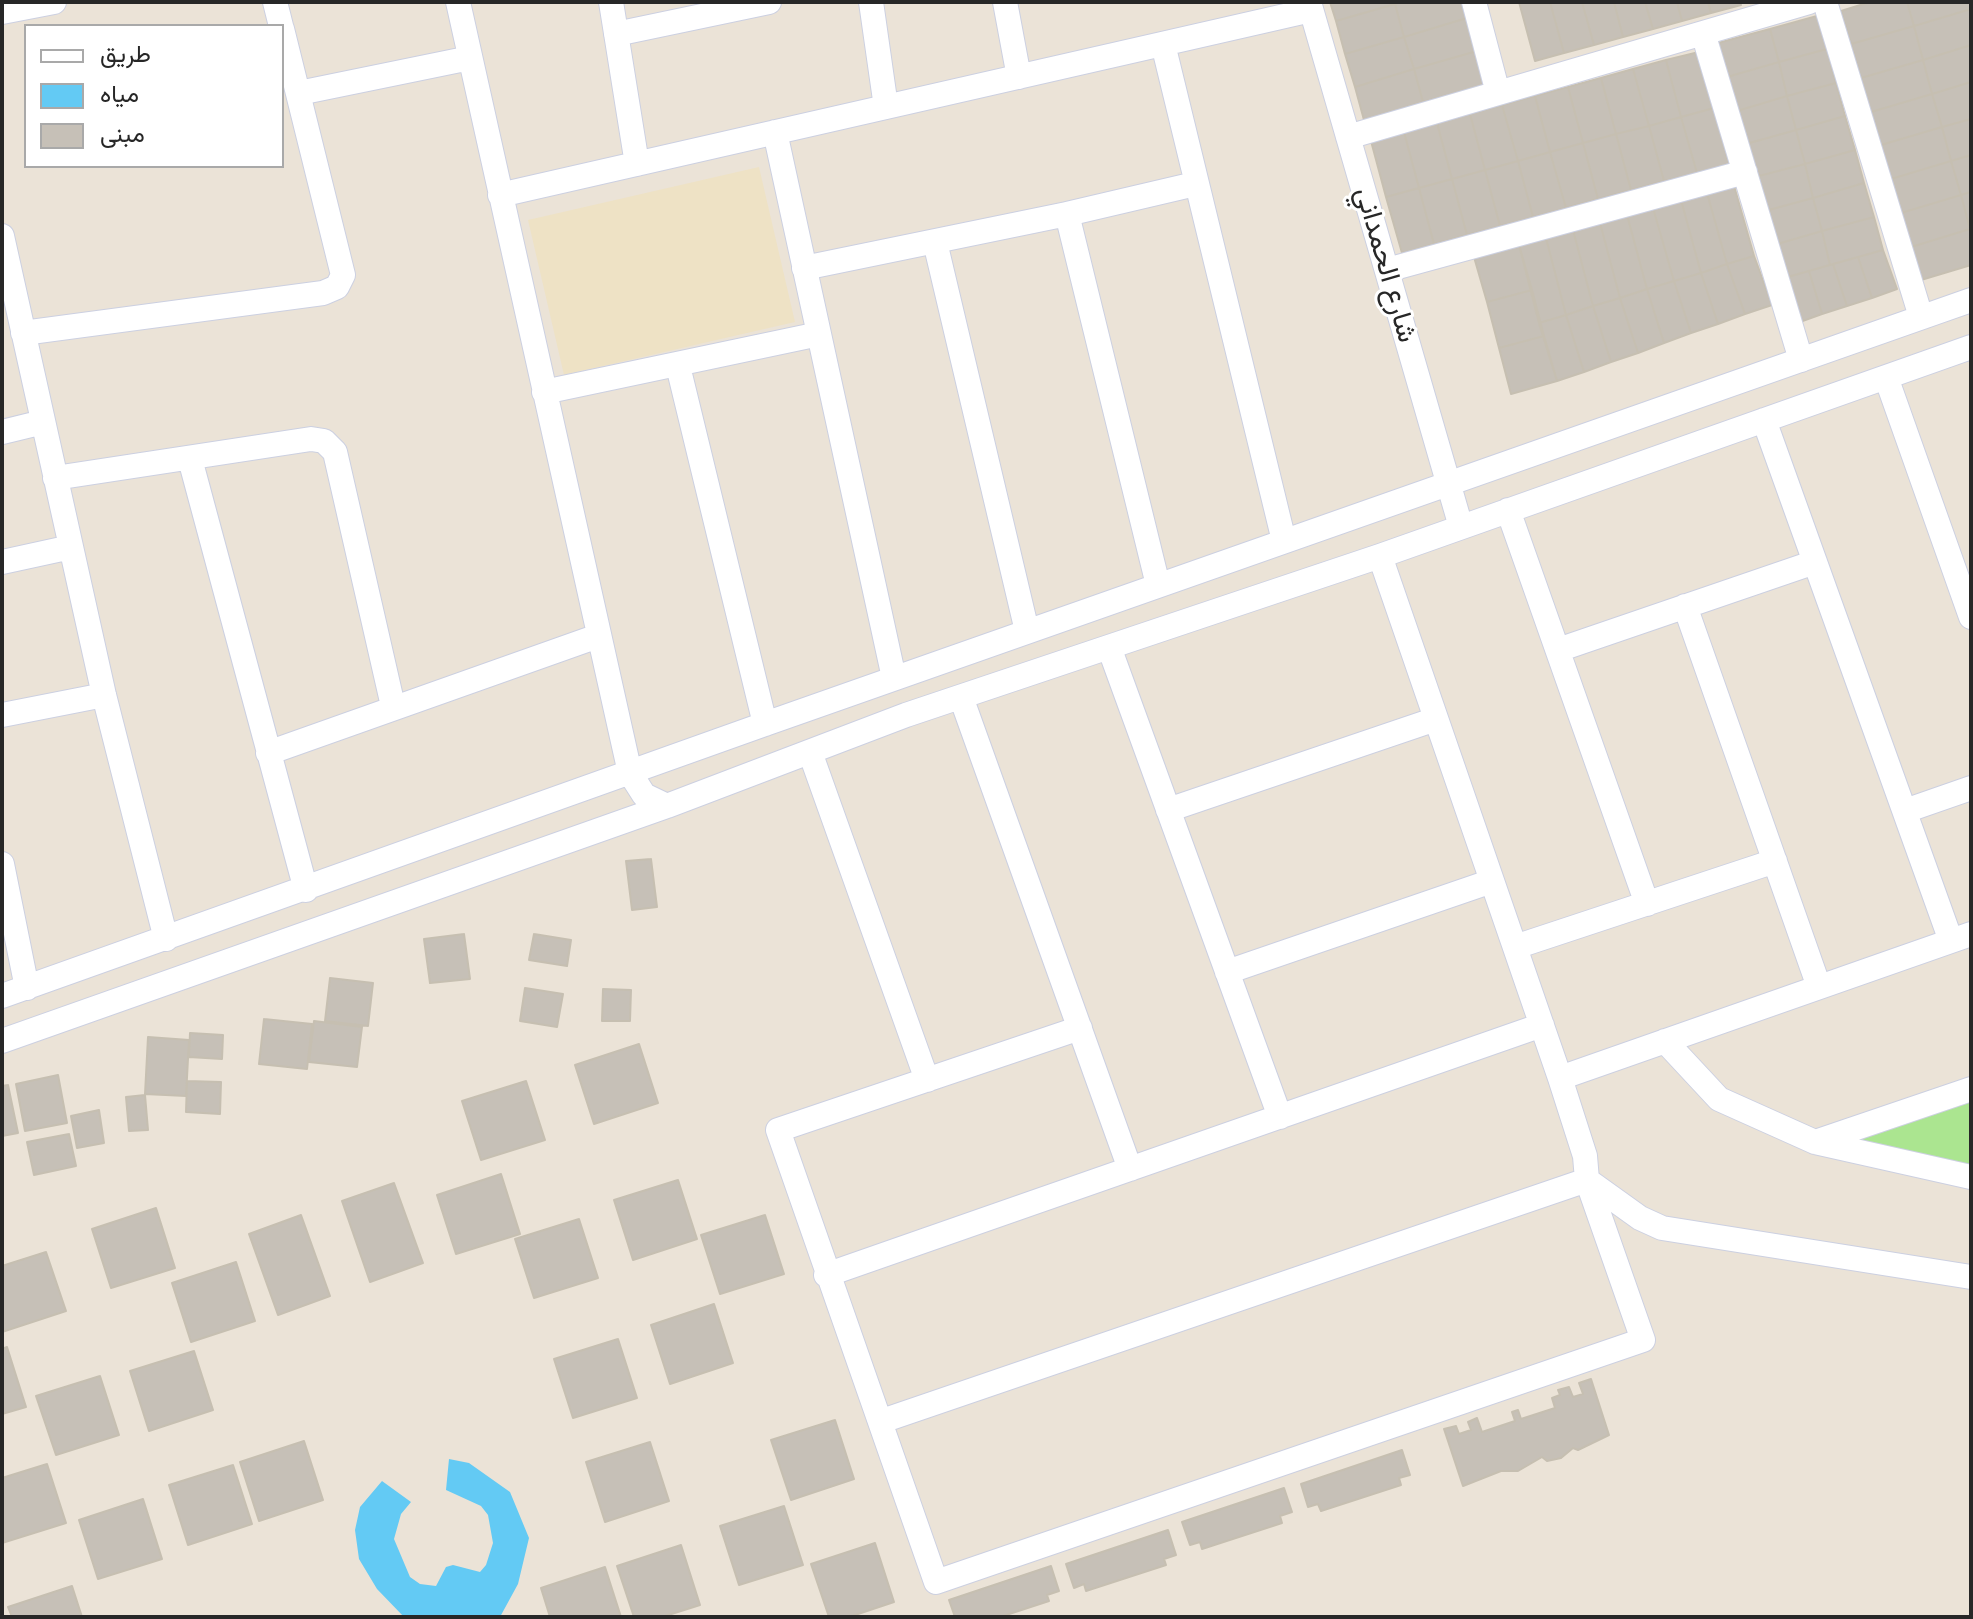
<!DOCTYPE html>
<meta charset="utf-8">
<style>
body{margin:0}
#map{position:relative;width:1973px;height:1619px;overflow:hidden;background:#ebe3d7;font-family:"Archivo Narrow",Vazirmatn,sans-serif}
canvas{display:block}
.frame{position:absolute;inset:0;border:4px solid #272727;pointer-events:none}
.legend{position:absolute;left:24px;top:24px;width:260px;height:144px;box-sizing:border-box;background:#fff;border:2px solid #a9a9a9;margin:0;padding:10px 14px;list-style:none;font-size:24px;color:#272727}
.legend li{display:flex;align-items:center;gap:16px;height:40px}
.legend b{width:40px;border:2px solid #a9a9a9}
</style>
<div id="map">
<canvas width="1973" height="1619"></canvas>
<div class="frame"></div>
<ul class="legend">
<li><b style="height:10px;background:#fff"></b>طريق</li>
<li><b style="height:22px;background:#63caf4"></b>مياه</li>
<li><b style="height:22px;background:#c6c0b7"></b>مبنى</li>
</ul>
</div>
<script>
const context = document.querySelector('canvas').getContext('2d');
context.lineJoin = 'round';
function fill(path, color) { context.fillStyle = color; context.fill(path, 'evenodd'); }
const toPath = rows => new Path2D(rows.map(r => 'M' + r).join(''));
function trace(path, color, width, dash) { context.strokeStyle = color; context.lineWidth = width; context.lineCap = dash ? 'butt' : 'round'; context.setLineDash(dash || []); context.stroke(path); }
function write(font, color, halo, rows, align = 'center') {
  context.font = font + ' "Archivo Narrow",Vazirmatn,sans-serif'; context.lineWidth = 6; context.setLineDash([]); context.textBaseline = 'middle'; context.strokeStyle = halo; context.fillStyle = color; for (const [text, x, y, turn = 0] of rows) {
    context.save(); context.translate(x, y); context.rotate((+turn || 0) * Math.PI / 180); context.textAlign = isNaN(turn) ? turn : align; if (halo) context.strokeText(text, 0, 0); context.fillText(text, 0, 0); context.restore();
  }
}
fill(toPath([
 [759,167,795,322,564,375,528,220]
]), '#eee2c5');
fill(toPath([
 [1971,1095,1971,1170,1833,1141]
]), '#abe590');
fill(toPath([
 [449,1459,469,1463,510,1492,529,1538,518,1584,500,1617,404,1617,377,1589,359,1559,355,1530,360,1507,382,1481,411,1502,401,1514,394,1539,410,1577,420,1584,436,1586,446,1567,453,1565,480,1572,486,1565,493,1543,488,1515,481,1506,446,1490]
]), '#63caf4');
const building = toPath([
 [1330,2,1394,2,1395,4,1336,21,1330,2],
 [1400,2,1463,2,1467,18,1404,37,1395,4,1400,2],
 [1519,2,1550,2,1564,53,1535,61,1519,2],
 [1550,2,1582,2,1594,45,1564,53,1550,2],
 [1582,2,1614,2,1623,37,1594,45,1582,2],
 [1614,2,1645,2,1653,29,1623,37,1614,2],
 [1645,2,1677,2,1682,21,1653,29,1645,2],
 [1677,2,1708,2,1711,13,1682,21,1677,2],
 [1708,2,1740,2,1741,5,1711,13,1708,2],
 [1870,2,1907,2,1914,26,1851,44,1841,11,1870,2],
 [1907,2,1971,2,1971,9,1914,26,1907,2],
 [1395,4,1404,37,1345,54,1336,21,1395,4],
 [1971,9,1971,45,1923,60,1914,26,1971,9],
 [1817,16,1827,49,1779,62,1770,29,1817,16],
 [1467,18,1477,51,1414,69,1404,37,1467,18],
 [1914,26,1923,60,1861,78,1851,44,1914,26],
 [1770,29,1779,62,1727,77,1718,43,1770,29],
 [1404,37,1414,69,1355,87,1345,54,1404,37],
 [1971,45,1971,82,1932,94,1923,60,1971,45],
 [1827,49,1836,83,1787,96,1779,62,1827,49],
 [1477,51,1487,84,1423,102,1414,69,1477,51],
 [1699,52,1714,108,1681,117,1666,60,1699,52],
 [1666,60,1681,117,1649,126,1633,69,1666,60],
 [1923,60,1932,94,1871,112,1861,78,1923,60],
 [1779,62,1787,96,1737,111,1727,77,1779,62],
 [1414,69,1423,102,1364,120,1355,87,1414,69],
 [1633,69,1649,126,1616,134,1601,78,1633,69],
 [1601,78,1616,134,1583,143,1568,87,1601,78],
 [1971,82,1971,119,1942,127,1932,94,1971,82],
 [1836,83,1845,116,1796,130,1787,96,1836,83],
 [1568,87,1583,143,1550,152,1535,96,1568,87],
 [1932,94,1942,127,1881,145,1871,112,1932,94],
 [1535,96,1550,152,1518,161,1502,105,1535,96],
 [1787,96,1796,130,1746,144,1737,111,1787,96],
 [1502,105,1518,161,1485,170,1470,114,1502,105],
 [1714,108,1729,164,1697,173,1681,117,1714,108],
 [1470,114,1485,170,1452,179,1437,123,1470,114],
 [1845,116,1855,150,1805,164,1796,130,1845,116],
 [1681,117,1697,173,1664,181,1649,126,1681,117],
 [1971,119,1971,155,1951,161,1942,127,1971,119],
 [1437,123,1452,179,1419,188,1404,132,1437,123],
 [1649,126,1664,181,1631,190,1616,134,1649,126],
 [1942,127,1951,161,1891,179,1881,145,1942,127],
 [1796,130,1805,164,1755,177,1746,144,1796,130],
 [1404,132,1419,188,1386,197,1371,141,1404,132],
 [1616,134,1631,190,1598,199,1583,143,1616,134],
 [1583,143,1598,199,1566,208,1550,152,1583,143],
 [1855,150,1864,183,1813,198,1805,164,1855,150],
 [1550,152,1566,208,1533,217,1518,161,1550,152],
 [1971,155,1971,192,1961,195,1951,161,1971,155],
 [1518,161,1533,217,1500,226,1485,170,1518,161],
 [1951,161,1961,195,1901,213,1891,179,1951,161],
 [1805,164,1813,198,1765,211,1755,177,1805,164],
 [1485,170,1500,226,1467,235,1452,179,1485,170],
 [1452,179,1467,235,1434,244,1419,188,1452,179],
 [1864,183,1874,217,1822,231,1813,198,1864,183],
 [1734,186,1754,256,1727,264,1707,193,1734,186],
 [1419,188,1434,244,1402,253,1386,197,1419,188],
 [1971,192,1971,229,1970,229,1961,195,1971,192],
 [1707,193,1727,264,1701,273,1681,200,1707,193],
 [1961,195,1970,229,1911,247,1901,213,1961,195],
 [1813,198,1822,231,1774,245,1765,211,1813,198],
 [1681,200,1701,273,1674,281,1653,208,1681,200],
 [1653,208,1674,281,1647,289,1627,215,1653,208],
 [1627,215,1647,289,1620,298,1600,223,1627,215],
 [1874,217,1883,250,1830,265,1822,231,1874,217],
 [1600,223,1620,298,1593,306,1573,230,1600,223],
 [1970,229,1971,265,1921,280,1911,247,1970,229],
 [1573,230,1593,306,1566,315,1546,238,1573,230],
 [1822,231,1830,265,1784,278,1774,245,1822,231],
 [1546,238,1566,315,1539,323,1519,245,1546,238],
 [1519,245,1532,290,1487,302,1474,257,1519,245],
 [1883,250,1897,289,1872,298,1858,257,1883,250],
 [1754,256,1772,305,1745,314,1727,264,1754,256],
 [1858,257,1872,298,1847,306,1833,264,1858,257],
 [1727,264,1745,314,1718,324,1701,273,1727,264],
 [1833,264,1847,306,1822,314,1809,271,1833,264],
 [1809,271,1822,314,1797,323,1784,278,1809,271],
 [1701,273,1718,324,1691,333,1674,281,1701,273],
 [1674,281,1691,333,1664,343,1647,289,1674,281],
 [1647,289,1664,343,1638,353,1620,298,1647,289],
 [1532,290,1544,336,1499,348,1487,302,1532,290],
 [1620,298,1638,353,1611,362,1593,306,1620,298],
 [1593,306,1611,362,1584,372,1566,315,1593,306],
 [1566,315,1584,372,1557,381,1539,323,1566,315],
 [1544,336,1557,381,1511,394,1499,348,1544,336],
 [651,859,657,907,632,910,626,861,651,859],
 [464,934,470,979,430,983,424,939,464,934],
 [534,934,571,940,567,966,529,960,534,934],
 [330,978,373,983,368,1026,325,1021,330,978],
 [525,988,563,994,557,1027,520,1021,525,988],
 [603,989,631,990,630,1021,602,1021,603,989],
 [264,1019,312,1024,307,1069,259,1064,264,1019],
 [314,1021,362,1027,357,1067,309,1062,314,1021],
 [190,1033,223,1035,222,1059,189,1057,190,1033],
 [148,1037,189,1040,186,1096,145,1094,148,1037],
 [639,1044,658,1103,594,1124,575,1065,639,1044],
 [58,1075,67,1123,25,1131,16,1084,58,1075],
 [187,1081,221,1082,220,1114,186,1112,187,1081],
 [526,1081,545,1140,481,1160,462,1101,526,1081],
 [8,1085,18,1133,2,1136,2,1086,8,1085],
 [145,1095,148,1130,129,1131,126,1097,145,1095],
 [99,1110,104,1143,77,1148,71,1116,99,1110],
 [69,1134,76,1166,34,1175,27,1142,69,1134],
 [501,1174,520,1234,456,1254,437,1195,501,1174],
 [678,1180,697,1239,633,1260,614,1200,678,1180],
 [394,1183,423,1263,370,1282,342,1201,394,1183],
 [156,1208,175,1268,111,1288,92,1229,156,1208],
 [301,1215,330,1296,278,1315,249,1234,301,1215],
 [765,1215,784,1274,720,1294,701,1235,765,1215],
 [579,1219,598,1278,534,1298,515,1239,579,1219],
 [46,1252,66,1311,2,1332,2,1266,46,1252],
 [236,1262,255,1321,191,1342,172,1283,236,1262],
 [714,1304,733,1363,670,1384,651,1325,714,1304],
 [618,1339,637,1398,573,1418,554,1359,618,1339],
 [7,1347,26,1407,2,1414,2,1349,7,1347],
 [194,1351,213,1410,149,1431,130,1371,194,1351],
 [100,1376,119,1435,56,1455,36,1396,100,1376],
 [1591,1379,1609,1435,1578,1450,1573,1448,1561,1458,1547,1461,1542,1457,1518,1471,1501,1471,1463,1486,1444,1429,1456,1426,1459,1434,1471,1430,1468,1422,1477,1418,1482,1432,1515,1421,1512,1412,1518,1410,1521,1419,1555,1408,1552,1398,1560,1395,1558,1390,1569,1387,1573,1397,1583,1394,1579,1383,1591,1379],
 [835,1420,854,1479,791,1500,771,1440,835,1420],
 [304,1441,323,1500,259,1521,240,1462,304,1441],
 [650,1442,669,1501,605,1522,586,1462,650,1442],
 [1402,1450,1410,1475,1399,1478,1401,1485,1321,1511,1318,1504,1308,1507,1301,1484,1402,1450],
 [47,1464,66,1523,2,1543,2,1478,47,1464],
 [233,1465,252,1524,188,1545,169,1485,233,1465],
 [1284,1488,1292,1512,1280,1516,1282,1523,1202,1549,1200,1542,1190,1545,1182,1522,1284,1488],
 [143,1499,162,1559,98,1579,79,1520,143,1499],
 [784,1506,803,1565,739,1585,720,1526,784,1506],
 [1168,1530,1176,1555,1164,1559,1166,1565,1086,1591,1084,1584,1074,1588,1066,1564,1168,1530],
 [875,1543,894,1602,849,1617,829,1617,811,1564,875,1543],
 [681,1545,700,1605,662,1617,634,1617,617,1566,681,1545],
 [1051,1566,1059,1591,1047,1595,1049,1601,1000,1617,955,1617,949,1600,1051,1566],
 [605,1567,621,1617,550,1617,541,1588,605,1567],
 [72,1586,82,1617,12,1617,8,1607,72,1586]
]);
fill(building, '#c6c0b7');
trace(building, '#c6bfb1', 2);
const minor = toPath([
 [275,2,281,26],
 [458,2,630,773,644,795,667,806],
 [611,2,637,164],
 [871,2,886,107],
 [1005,2,1019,77],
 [1309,2,1461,527],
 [1474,2,1498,93],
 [1825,2,1921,317],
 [2,12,54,2],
 [1703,33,1801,360],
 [616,34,769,2],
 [1163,44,1284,541],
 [299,93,470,58],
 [775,132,894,678],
 [1348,137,1809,2],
 [500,195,1311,10],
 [1067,214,1158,585],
 [2,236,104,695,166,939],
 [935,242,1027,631],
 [804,268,1067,214,1195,184],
 [1387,270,1745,172],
 [23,333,323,293,337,287,343,275,282,29],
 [678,366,765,724],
 [1886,377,1971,617],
 [544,392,819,334],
 [1764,420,1951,941],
 [2,432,43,422],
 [190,459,306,890],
 [55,478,311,439,324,441,335,452,393,706],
 [1508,510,1647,904],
 [1380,556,1560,1078,1585,1156,1587,1180,1640,1218,1662,1228,1971,1277],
 [2,562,71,547],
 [1685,606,1819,987],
 [1109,647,1280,1117],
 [1558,650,1815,562],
 [961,697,1130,1169],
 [2,715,104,695],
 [810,752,927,1080],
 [268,753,598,636],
 [1168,810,1436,719],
 [1905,811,1971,788],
 [2,864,27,988],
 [1515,947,1775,861],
 [1227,972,1492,881],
 [2,996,765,724,1971,300],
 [2,1041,667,806,906,715,1380,556,1971,347],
 [1665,1041,1719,1099,1815,1142,1971,1177],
 [1560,1078,1971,934],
 [1815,1142,1971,1089],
 [826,1275,1542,1025],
 [882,1421,1587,1180,1643,1340,936,1582,778,1130,1080,1028]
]);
trace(minor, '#ccd0e1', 26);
trace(minor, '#fff', 24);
write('28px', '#272727', '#fff', [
 ["شارع الحمداني",1385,265,74]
]);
</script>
